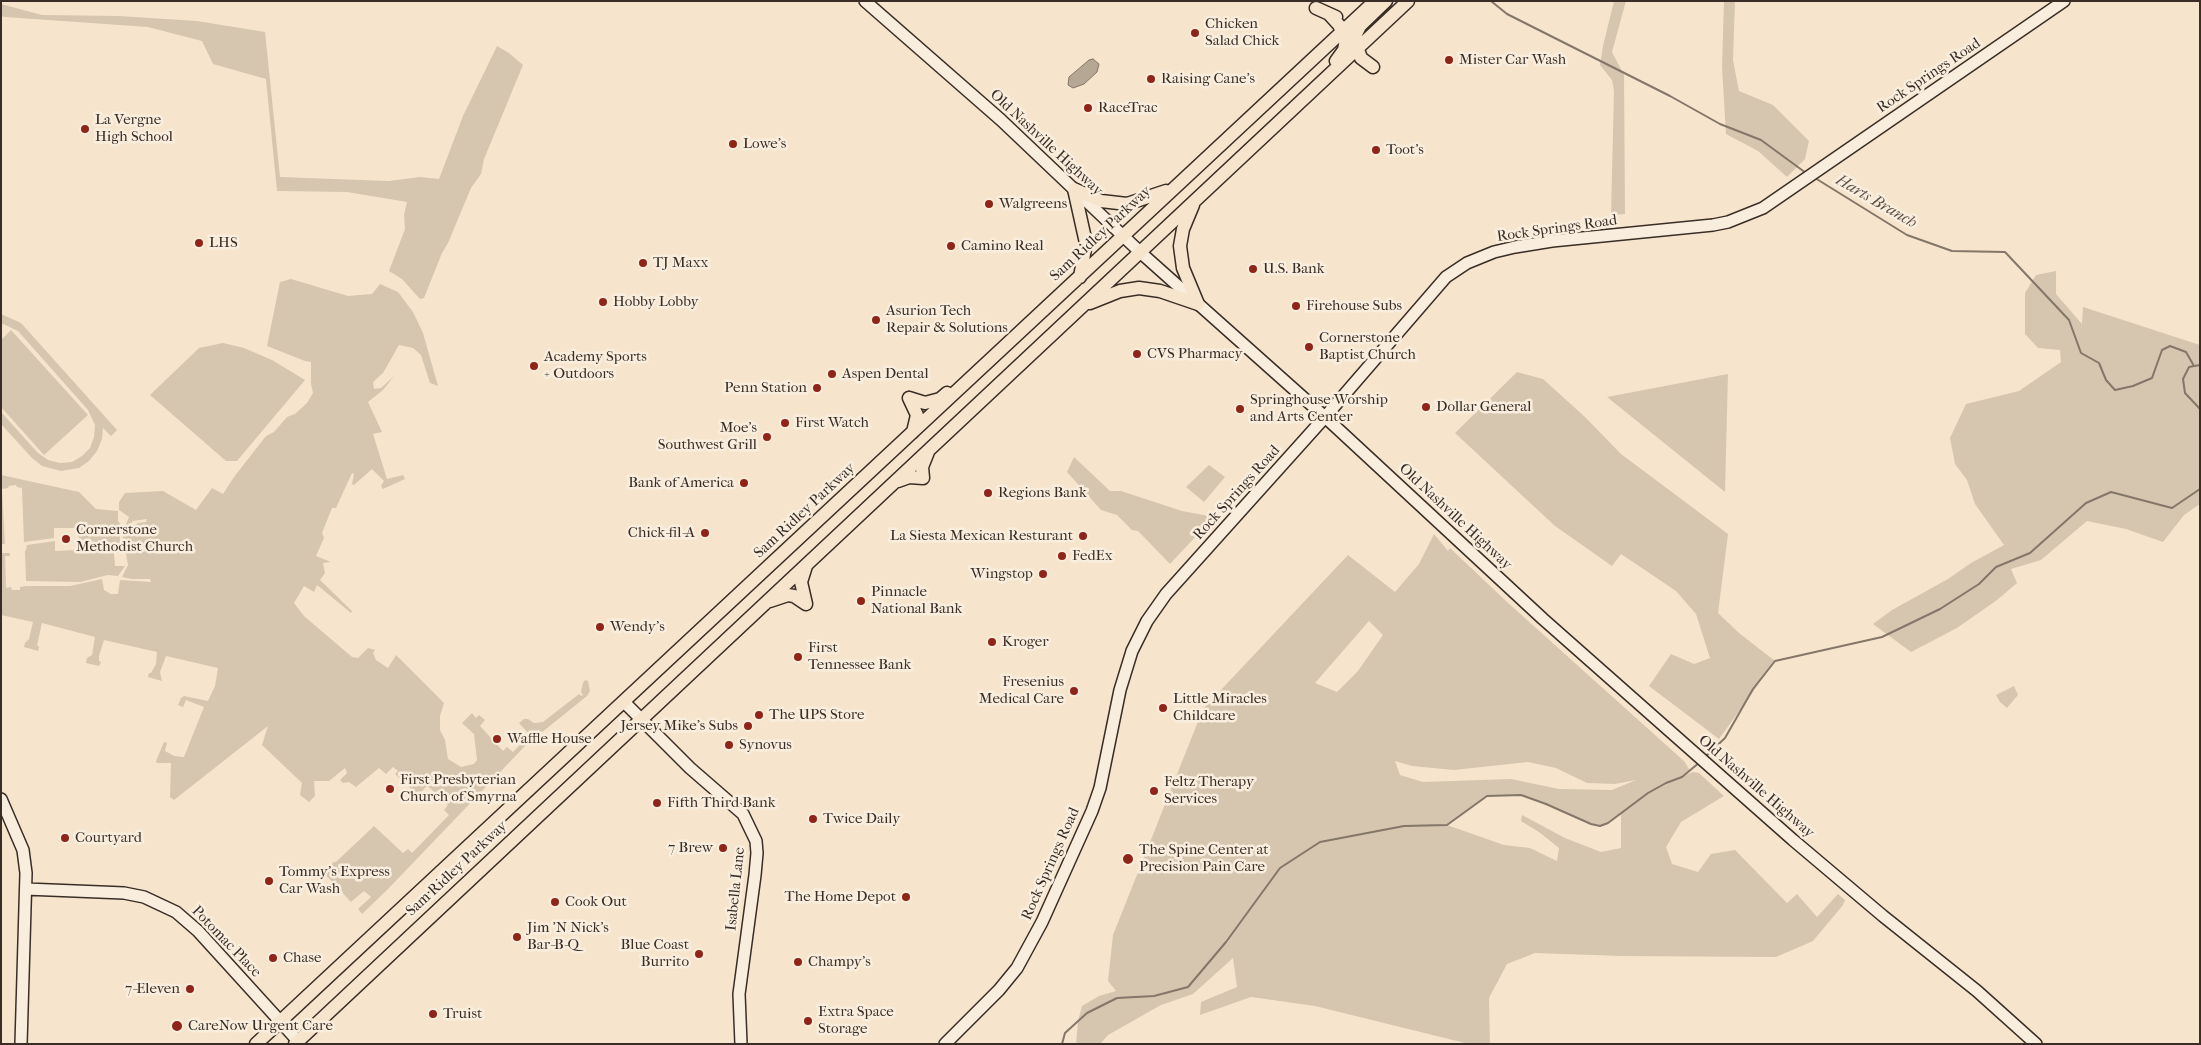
<!DOCTYPE html>
<style>
body{margin:0}
#map{position:relative;width:2201px;height:1045px;overflow:hidden;background:#f6e5cc;font-family:"IM FELL French Canon",serif}
canvas{display:block}
.frame{position:absolute;inset:0;border:2px solid #392d26;pointer-events:none}
</style>
<div id="map">
<canvas width="2201" height="1045"></canvas>
<div class="frame"></div>
</div>
<script>
const context = document.querySelector('canvas').getContext('2d');
context.lineJoin = 'round';
function fill(path, color) { context.fillStyle = color; context.fill(path, 'evenodd'); }
const toPath = rows => new Path2D(rows.map(r => 'M' + r).join(''));
function trace(path, color, width, dash) { context.strokeStyle = color; context.lineWidth = width; context.lineCap = dash ? 'butt' : 'round'; context.setLineDash(dash || []); context.stroke(path); }
function write(font, color, halo, rows, align = 'center') {
  context.font = font + ' "IM FELL French Canon",serif'; context.lineWidth = 5; context.setLineDash([]); context.textBaseline = 'middle'; context.strokeStyle = halo; context.fillStyle = color; for (const [text, x, y, turn = 0] of rows) {
    context.save(); context.translate(x, y); context.rotate((+turn || 0) * Math.PI / 180); context.textAlign = isNaN(turn) ? turn : align; if (halo) context.strokeText(text, 0, 0); context.fillText(text, 0, 0); context.restore();
  }
}
fill(toPath([
 [1614,1,1626,1,1612,52,1624,75,1625,214,1611,215,1614,91,1612,80,1600,65,1603,46],
 [1724,1,1735,1,1733,60,1739,91,1773,105,1809,141,1805,159,1787,177,1758,151,1726,134,1722,67],
 [1,4,42,15,119,16,197,21,265,32,280,177,389,181,420,177,439,179,463,116,497,46,509,53,523,65,484,159,481,174,471,188,448,243,442,253,424,298,420,299,402,279,389,271,405,229,404,215,407,202,347,192,277,191,266,79,213,64,202,41,148,27,5,17,1,16],
 [2056,271,2056,294,2082,324,2083,307,2200,345,2200,504,2184,515,2163,542,2126,529,2087,521,2041,560,2011,569,2017,583,1997,600,1957,628,1911,652,1873,624,1892,610,1948,579,1971,563,2004,545,1975,504,1967,480,1955,464,1950,438,1966,404,2019,391,2061,362,2060,350,2038,348,2025,334,2025,293,2036,275],
 [291,279,348,296,372,294,380,284,398,292,413,312,423,333,438,386,430,383,421,355,413,348,399,345,383,373,373,382,374,389,381,388,394,376,383,390,368,402,382,432,373,434,387,479,403,475,405,479,383,489,381,486,384,481,372,469,354,485,352,484,354,474,352,473,336,508,332,508,322,533,324,538,316,556,331,562,323,563,325,573,320,580,352,611,351,613,317,585,314,592,304,586,294,603,304,616,352,657,358,658,368,648,375,650,373,653,376,660,388,668,396,655,444,703,440,716,440,730,445,740,448,759,461,767,474,764,477,760,474,734,462,723,472,713,476,718,479,715,485,720,480,726,503,751,507,747,513,752,530,735,519,723,524,719,528,719,534,723,543,722,579,694,581,696,583,695,581,692,583,683,585,680,588,681,590,691,587,696,526,745,388,889,362,914,358,909,371,897,364,891,351,902,324,873,325,870,334,862,336,862,374,826,403,853,408,849,412,853,449,815,444,810,448,805,431,789,427,786,418,795,395,774,398,771,393,767,386,774,379,768,356,787,349,782,343,783,340,780,347,773,345,768,329,781,314,781,315,796,309,802,300,795,302,783,262,745,268,726,174,800,170,797,171,763,157,763,156,761,164,742,167,743,165,751,174,756,184,757,204,707,186,700,183,707,178,705,181,698,184,696,208,701,215,686,218,668,166,656,160,672,162,681,148,677,149,673,151,673,156,664,157,652,104,640,99,656,99,661,101,662,99,666,86,663,87,658,92,655,95,637,42,623,37,645,39,647,38,651,24,647,25,643,29,639,33,622,1,615,1,553,10,553,10,556,5,556,6,588,11,587,12,590,20,590,20,587,26,586,70,586,102,579,104,590,111,594,118,594,120,580,151,582,150,579,132,579,122,577,128,565,123,537,126,532,138,523,146,522,147,519,133,521,120,534,120,541,124,552,114,553,115,566,125,566,118,576,108,575,80,582,26,581,25,551,26,550,27,545,55,541,55,551,78,550,79,548,84,547,83,540,79,540,78,528,54,528,54,538,24,542,22,488,17,487,16,485,9,486,8,488,2,489,5,544,1,544,1,475,79,492,96,509,118,511,118,521,122,527,125,527,129,517,119,510,119,502,125,493,163,491,196,510,212,488,223,494,234,477,266,436,274,432,287,417,295,414,307,403,313,393,311,384,311,362,305,361,267,346,280,282],
 [1,314,21,323,117,430,111,436,103,428,102,439,97,451,89,461,79,468,61,471,42,466,32,458,1,424,1,412,38,453,48,460,60,463,72,462,82,456,90,448,94,437,95,425,88,410,18,331,1,323],
 [11,330,88,415,44,455,1,407,1,340],
 [223,343,244,348,272,360,305,380,237,461,226,461,150,395,199,348],
 [1517,372,1543,379,1585,417,1621,454,1728,534,1718,613,1739,633,1775,661,1719,739,1649,686,1671,654,1694,664,1710,658,1696,614,1676,591,1621,554,1612,566,1555,526,1455,433],
 [1728,374,1725,492,1607,397],
 [1074,457,1110,491,1121,491,1182,511,1214,517,1170,564,1138,531,1132,530,1117,515,1101,510,1067,472],
 [1209,465,1225,477,1204,502,1186,487],
 [1434,534,1448,551,1450,548,1506,601,1685,762,1690,771,1684,776,1693,772,1699,773,1724,796,1681,822,1666,847,1672,864,1698,872,1711,854,1735,850,1787,903,1797,894,1817,917,1838,894,1845,900,1843,905,1813,941,1776,957,1621,956,1535,953,1507,964,1489,998,1490,1044,1469,1044,1315,1006,1251,997,1200,1015,1201,1002,1237,987,1233,958,1193,994,1161,1005,1108,1035,1100,1044,1076,1044,1078,1021,1082,1006,1099,996,1116,991,1108,981,1113,935,1203,709,1348,555,1395,592,1419,564],
 [1369,621,1383,635,1358,671,1337,692,1315,683],
 [1395,761,1412,766,1454,770,1528,762,1556,768,1587,783,1615,784,1636,780,1612,790,1559,789,1511,779,1423,782,1400,775],
 [1521,795,1546,804,1591,824,1600,826,1608,823,1621,814,1621,848,1601,852,1565,838,1522,815,1521,821,1539,832,1559,848,1557,861,1530,848,1504,845,1447,825,1487,796],
 [2014,686,2018,695,2007,708,2000,702,1996,695]
]), '#d6c6b0');
const water = toPath([
 [1093,59,1099,64,1097,72,1084,84,1073,88,1068,85,1069,77,1089,60,1093,59]
]);
fill(water, '#b6a694');
trace(water, '#847668', 1);
trace(toPath([
 [1491,1,1507,14,1670,96,1720,124,1761,140,1806,173],
 [1815,178,1907,235,1952,251,2005,252,2069,320,2081,353,2099,363,2106,380,2115,390,2133,386,2152,378,2162,350,2170,346,2186,352,2194,366],
 [2200,365,2189,367,2183,379,2185,393,2200,409],
 [1705,757,1725,738,1753,689,1775,661,1882,637,1940,609,1979,584,1996,567,2030,553,2086,503,2111,492,2172,508,2200,489],
 [1062,1044,1065,1033,1087,1013,1117,998,1154,996,1188,987,1226,942,1280,868,1320,842,1404,826,1447,825,1487,796,1521,795,1546,804,1591,824,1600,826,1608,823,1648,793,1666,783,1682,777,1700,762]
]), '#847668', 2);
const secondary = toPath([
 [865,1,1001,120,1140,252,1325,417,1543,619,1793,840,1883,916,1977,991,2036,1044],
 [624,702,690,768,743,814,756,841,757,853,755,875,739,994,741,1044],
 [1,799,23,850,26,873,21,1044],
 [26,889,124,893,144,897,176,912,198,931,298,1041],
 [945,1044,999,990,1017,968,1042,922,1092,811,1100,788,1120,690,1132,651,1147,621,1166,594,1325,417,1446,277,1467,263,1494,252,1515,247,1552,241,1713,225,1728,222,1763,208,2064,1]
]);
const primary = toPath([
 [1316,8,1336,17],
 [1329,14,1339,25,1346,39,1344,50,1336,61],
 [1373,67,1361,58,1354,38,1360,26,1386,1],
 [1074,189,1101,201,1127,204,1166,191],
 [1074,189,1086,243,1080,277],
 [1193,205,1183,229,1180,246,1183,268,1198,304],
 [1090,303,1120,291,1139,288,1160,291,1198,304],
 [909,398,925,403,940,399,947,393],
 [909,398,917,415,913,432],
 [898,481,909,477,923,478,922,467,928,452],
 [806,566,801,582,806,604],
 [770,601,788,595,794,596,806,604],
 [256,1044,1375,1],
 [295,1044,1408,1]
]);
trace(secondary, '#392d26', 14);
trace(primary, '#392d26', 15);
trace(secondary, '#f9eede', 11);
trace(primary, '#f6e5cc', 12);
for (const [x, y, r, color] of [
 [1195,33,5,"#8f2418"],
 [1449,60,5,"#8f2418"],
 [1151,79,5,"#8f2418"],
 [1088,108,5,"#8f2418"],
 [85,129,5,"#8f2418"],
 [733,144,5,"#8f2418"],
 [1376,150,5,"#8f2418"],
 [989,204,5,"#8f2418"],
 [199,243,5,"#8f2418"],
 [951,246,5,"#8f2418"],
 [643,263,5,"#8f2418"],
 [1253,269,5,"#8f2418"],
 [603,302,5,"#8f2418"],
 [1296,306,5,"#8f2418"],
 [876,320,5,"#8f2418"],
 [1309,347,5,"#8f2418"],
 [1137,354,5,"#8f2418"],
 [534,366,5,"#8f2418"],
 [832,374,5,"#8f2418"],
 [817,388,5,"#8f2418"],
 [1426,407,5,"#8f2418"],
 [1240,409,5,"#8f2418"],
 [785,423,5,"#8f2418"],
 [767,437,5,"#8f2418"],
 [744,483,5,"#8f2418"],
 [988,493,5,"#8f2418"],
 [705,533,5,"#8f2418"],
 [1083,536,5,"#8f2418"],
 [66,539,5,"#8f2418"],
 [1062,556,5,"#8f2418"],
 [1043,574,5,"#8f2418"],
 [861,601,5,"#8f2418"],
 [600,627,5,"#8f2418"],
 [992,642,5,"#8f2418"],
 [798,657,5,"#8f2418"],
 [1074,691,5,"#8f2418"],
 [1163,708,5,"#8f2418"],
 [759,715,5,"#8f2418"],
 [748,726,5,"#8f2418"],
 [497,739,5,"#8f2418"],
 [729,745,5,"#8f2418"],
 [390,789,5,"#8f2418"],
 [1154,791,5,"#8f2418"],
 [657,803,5,"#8f2418"],
 [813,819,5,"#8f2418"],
 [65,838,5,"#8f2418"],
 [723,848,5,"#8f2418"],
 [1128,859,6,"#8f2418"],
 [269,881,5,"#8f2418"],
 [906,897,5,"#8f2418"],
 [555,902,5,"#8f2418"],
 [517,937,5,"#8f2418"],
 [699,954,5,"#8f2418"],
 [273,958,5,"#8f2418"],
 [798,962,5,"#8f2418"],
 [190,989,5,"#8f2418"],
 [433,1014,5,"#8f2418"],
 [808,1021,5,"#8f2418"],
 [177,1026,6,"#8f2418"]
]) { const dot = new Path2D(); dot.arc(x, y, r, 0, 2 * Math.PI); context.fillStyle = color; context.fill(dot); trace(dot, '#f9eede', 2); }
write('15px', '#392d26', '#f9eede', [
 ["Chicken",1205,24],
 ["Salad Chick",1205,41],
 ["Mister Car Wash",1459,60],
 ["Raising Cane's",1161,79],
 ["RaceTrac",1098,108],
 ["La Vergne",95,120],
 ["High School",95,137],
 ["Lowe's",743,144],
 ["Toot's",1386,150],
 ["Walgreens",999,204],
 ["LHS",209,243],
 ["Camino Real",961,246],
 ["TJ Maxx",653,263],
 ["U.S. Bank",1263,269],
 ["Hobby Lobby",613,302],
 ["Firehouse Subs",1306,306],
 ["Asurion Tech",886,311],
 ["Repair & Solutions",886,328],
 ["Cornerstone",1319,338],
 ["Baptist Church",1319,355],
 ["CVS Pharmacy",1147,354],
 ["Academy Sports",544,357],
 ["+ Outdoors",544,374],
 ["Aspen Dental",842,374],
 ["Penn Station",807,388,"right"],
 ["Springhouse Worship",1250,400],
 ["and Arts Center",1250,417],
 ["Dollar General",1436,407],
 ["First Watch",795,423],
 ["Moe's",757,428,"right"],
 ["Southwest Grill",757,445,"right"],
 ["Bank of America",734,483,"right"],
 ["Regions Bank",998,493],
 ["Cornerstone",76,530],
 ["Methodist Church",76,547],
 ["Chick-fil-A",695,533,"right"],
 ["La Siesta Mexican Resturant",1073,536,"right"],
 ["FedEx",1072,556],
 ["Wingstop",1033,574,"right"],
 ["Pinnacle",871,592],
 ["National Bank",871,609],
 ["Wendy's",610,627],
 ["Kroger",1002,642],
 ["First",808,648],
 ["Tennessee Bank",808,665],
 ["Fresenius",1064,682,"right"],
 ["Medical Care",1064,699,"right"],
 ["Little Miracles",1173,699],
 ["Childcare",1173,716],
 ["The UPS Store",769,715],
 ["Jersey Mike's Subs",738,726,"right"],
 ["Waffle House",507,739],
 ["Synovus",739,745],
 ["First Presbyterian",400,780],
 ["Church of Smyrna",400,797],
 ["Feltz Therapy",1164,782],
 ["Services",1164,799],
 ["Fifth Third Bank",667,803],
 ["Twice Daily",823,819],
 ["Courtyard",75,838],
 ["7 Brew",713,848,"right"],
 ["The Spine Center at",1139,850],
 ["Precision Pain Care",1139,867],
 ["Tommy's Express",279,872],
 ["Car Wash",279,889],
 ["The Home Depot",896,897,"right"],
 ["Cook Out",565,902],
 ["Jim 'N Nick's",527,928],
 ["Bar-B-Q",527,945],
 ["Blue Coast",689,945,"right"],
 ["Burrito",689,962,"right"],
 ["Chase",283,958],
 ["Champy's",808,962],
 ["7-Eleven",180,989,"right"],
 ["Extra Space",818,1012],
 ["Storage",818,1029],
 ["Truist",443,1014],
 ["CareNow Urgent Care",188,1026]
], 'left');
write('15px', '#392d26', '#f9eede', [
 ["Rock Springs Road",1929,76,-34],
 ["Old Nashville Highway",1046,143,43],
 ["Rock Springs Road",1557,229,-8],
 ["Sam Ridley Parkway",1101,234,-43],
 ["Rock Springs Road",1237,493,-48],
 ["Sam Ridley Parkway",805,511,-43],
 ["Old Nashville Highway",1455,517,43],
 ["Old Nashville Highway",1756,787,41],
 ["Rock Springs Road",1051,864,-66],
 ["Sam Ridley Parkway",457,869,-43],
 ["Isabella Lane",736,889,-84],
 ["Potomac Place",226,942,46]
]);
write('italic 16px', '#5e5147', '#f9eede', [
 ["Harts Branch",1876,202,30]
]);
</script>
